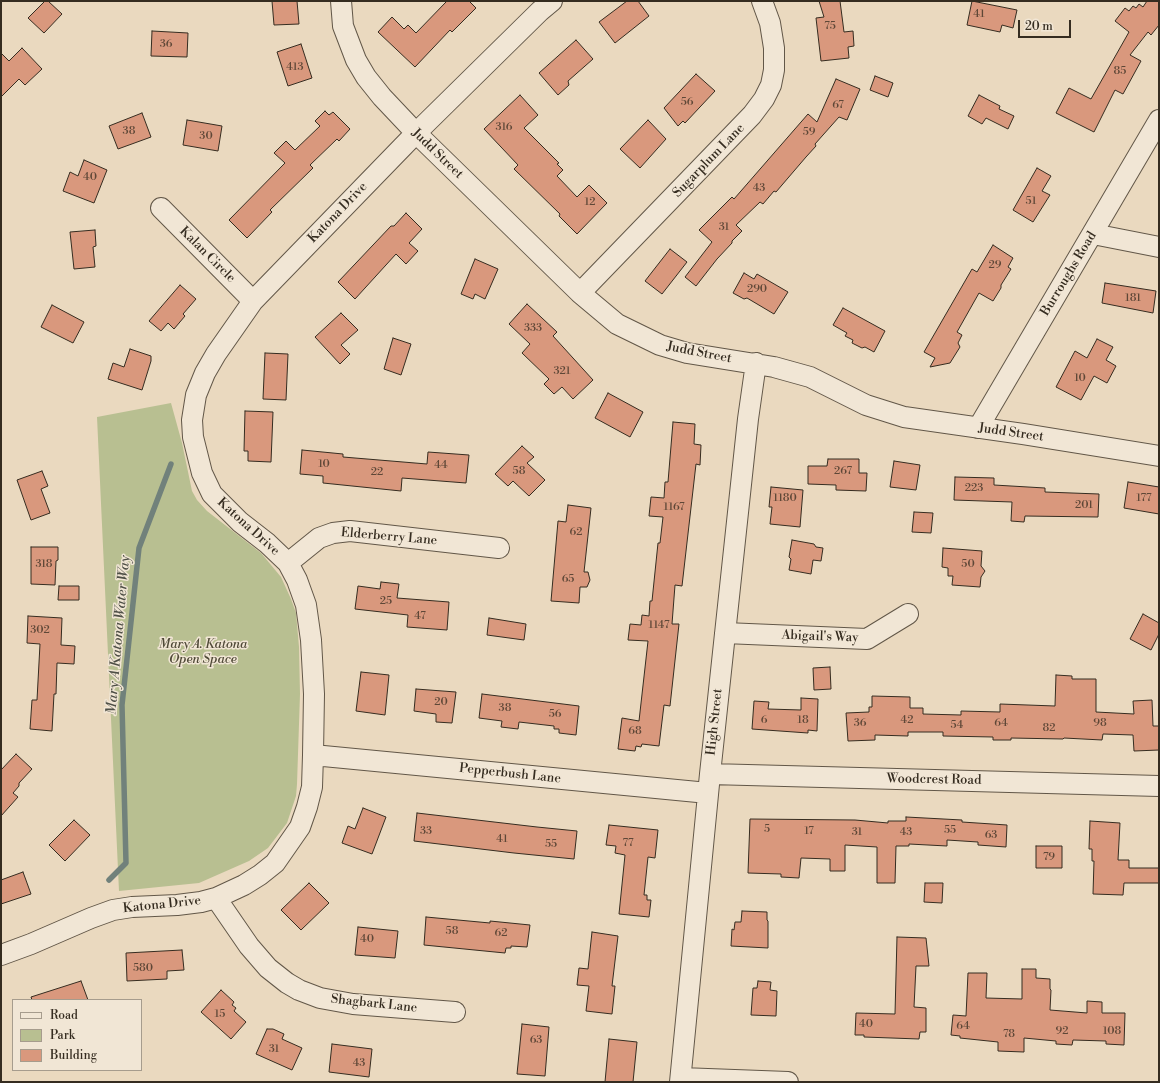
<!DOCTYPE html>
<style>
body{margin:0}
#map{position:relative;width:1160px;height:1083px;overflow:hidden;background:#ead9bf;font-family:"Libre Bodoni",serif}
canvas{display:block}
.frame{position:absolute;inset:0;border:2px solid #352c20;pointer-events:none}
.legend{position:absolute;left:12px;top:999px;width:130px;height:72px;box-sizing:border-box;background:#f1e6d5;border:1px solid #a69c8d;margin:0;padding:5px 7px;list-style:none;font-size:12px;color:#352c20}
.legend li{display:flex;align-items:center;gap:8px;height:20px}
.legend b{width:20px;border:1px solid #a69c8d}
.scale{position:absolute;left:1018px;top:20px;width:53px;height:18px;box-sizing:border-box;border:2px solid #352c20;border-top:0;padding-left:5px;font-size:12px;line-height:14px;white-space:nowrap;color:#352c20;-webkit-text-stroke:3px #f1e6d5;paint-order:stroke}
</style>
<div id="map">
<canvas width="1160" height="1083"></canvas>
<div class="frame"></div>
<ul class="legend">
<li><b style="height:5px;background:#f1e6d5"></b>Road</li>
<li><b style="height:11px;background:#b8bf91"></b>Park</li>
<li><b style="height:11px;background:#d9987d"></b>Building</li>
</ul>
<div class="scale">20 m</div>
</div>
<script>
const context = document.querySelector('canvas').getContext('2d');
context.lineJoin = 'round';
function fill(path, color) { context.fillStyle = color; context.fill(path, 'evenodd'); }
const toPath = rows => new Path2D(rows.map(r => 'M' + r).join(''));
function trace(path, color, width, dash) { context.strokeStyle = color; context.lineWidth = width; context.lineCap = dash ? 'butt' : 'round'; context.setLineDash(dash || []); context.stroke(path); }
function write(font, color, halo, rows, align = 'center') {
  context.font = font + ' "Libre Bodoni",serif'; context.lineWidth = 3; context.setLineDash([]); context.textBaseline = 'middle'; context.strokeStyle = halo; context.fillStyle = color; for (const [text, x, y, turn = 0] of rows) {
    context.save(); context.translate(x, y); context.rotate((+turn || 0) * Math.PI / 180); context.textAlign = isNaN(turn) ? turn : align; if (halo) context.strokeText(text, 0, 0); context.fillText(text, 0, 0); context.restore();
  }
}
fill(toPath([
 [171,403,182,443,192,491,197,500,207,511,261,553,281,577,291,599,296,613,299,647,300,694,297,784,296,796,287,823,268,848,249,861,199,883,119,891,97,417]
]), '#b8bf91');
trace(toPath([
 [109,880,126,863,122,705,139,548,171,464]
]), '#71817b', 5.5);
const building = toPath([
 [45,1,48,1,62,14,44,33,28,18,45,1],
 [272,1,297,1,299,24,274,25,272,1],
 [447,1,469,1,476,8,452,32,450,30,415,67,378,32,392,17,404,29,408,25,416,33,447,1],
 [627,1,638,1,649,16,615,43,599,22,627,1],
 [819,1,840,1,844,32,853,31,854,46,848,47,849,58,821,61,816,18,824,17,819,1],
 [972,1,1017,10,1013,28,1002,25,1000,32,967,25,972,1],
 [1147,1,1159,1,1159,25,1151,35,1148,32,1130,55,1141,61,1123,94,1115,90,1094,132,1056,113,1069,88,1091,99,1129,32,1115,21,1125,8,1129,11,1133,6,1136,8,1139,4,1143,7,1147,1],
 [152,31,188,33,187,57,151,56,152,31],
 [576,40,593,59,568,81,569,85,558,95,539,73,576,40],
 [301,44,312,78,288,86,277,52,301,44],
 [22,48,42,69,25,85,19,79,1,97,1,53,9,61,22,48],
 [696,74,715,91,685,123,683,121,678,126,664,108,696,74],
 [875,76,893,83,888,97,870,90,875,76],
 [836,79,860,89,847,120,839,117,815,144,816,146,806,157,776,192,774,191,763,204,760,202,736,225,742,231,732,241,732,243,717,259,696,286,685,277,712,242,699,230,732,197,734,199,808,114,817,122,836,79],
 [520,95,538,115,524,128,559,163,557,164,563,170,557,176,577,197,589,185,607,203,577,234,559,216,560,214,514,169,518,165,484,129,520,95],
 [979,95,1000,106,999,109,1014,116,1008,129,986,118,982,124,968,116,979,95],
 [325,111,329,115,333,112,350,129,339,141,337,139,310,165,313,168,270,210,272,212,247,238,229,220,285,163,274,153,286,141,295,150,320,126,315,121,325,111],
 [142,113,151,137,118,149,109,126,142,113],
 [187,120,222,126,218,151,183,145,187,120],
 [648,120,666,139,640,168,620,149,648,120],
 [84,160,107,170,94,203,63,191,70,172,78,176,84,160],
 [1037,168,1051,176,1042,191,1050,195,1033,222,1013,210,1037,168],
 [406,213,422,229,409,243,418,251,406,264,396,254,355,299,338,282,391,226,394,226,406,213],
 [95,230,96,246,93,247,95,267,74,269,70,232,95,230],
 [993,245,1013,258,1008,267,1011,269,1001,285,1001,288,993,301,979,293,957,332,962,335,958,343,960,347,950,363,930,367,935,358,924,352,972,269,977,272,993,245],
 [670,249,687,262,662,294,645,281,670,249],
 [475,259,498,269,485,299,475,294,473,299,461,294,475,259],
 [744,273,754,279,757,274,788,292,774,314,747,298,744,299,733,293,744,273],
 [1105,283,1156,291,1153,313,1102,303,1105,283],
 [180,285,196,299,183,314,185,316,174,329,168,323,161,331,149,321,180,285],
 [527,304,557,332,553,336,593,380,573,399,562,387,554,394,544,384,549,379,522,353,530,344,509,324,527,304],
 [52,305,84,322,73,343,41,327,52,305],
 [843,308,885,331,874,352,865,347,862,348,852,343,853,340,845,336,847,333,833,325,843,308],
 [341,313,358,330,341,345,350,354,340,364,315,337,341,313],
 [393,338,411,344,401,375,384,369,393,338],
 [1097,339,1113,347,1106,360,1116,366,1107,383,1094,376,1081,400,1056,387,1075,351,1087,358,1097,339],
 [130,349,151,356,151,361,142,390,108,379,113,363,124,367,130,349],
 [265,353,288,354,286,400,263,399,265,353],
 [608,393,643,412,630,437,595,418,608,393],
 [245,411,273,412,271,462,248,461,248,451,244,451,245,411],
 [673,422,695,424,694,444,701,445,700,465,696,464,682,586,675,585,672,624,679,624,670,706,664,705,659,746,642,744,641,747,636,746,635,751,618,749,622,718,639,721,648,641,628,640,630,624,641,625,642,615,649,616,650,601,652,601,658,543,660,543,663,517,649,516,651,497,664,498,665,482,668,482,673,422],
 [522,446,534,457,527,463,545,480,529,496,513,481,508,486,495,474,522,446],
 [302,450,343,454,343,457,427,464,428,452,469,455,466,483,402,478,401,491,323,483,323,476,300,474,302,450],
 [828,459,859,459,859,473,867,473,866,491,836,490,836,485,808,484,808,466,827,466,828,459],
 [894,461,920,465,916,490,890,487,894,461],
 [42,471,48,486,41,489,50,513,31,520,17,480,42,471],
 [955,477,994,478,994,485,1045,488,1045,492,1099,494,1098,517,1025,516,1024,522,1011,521,1012,502,954,500,955,477],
 [1128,482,1159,487,1159,514,1124,508,1128,482],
 [771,487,803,490,800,527,770,524,772,507,769,507,771,487],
 [568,505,591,508,584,572,588,572,590,580,587,587,580,587,579,603,551,601,558,521,566,522,568,505],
 [914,512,933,513,931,533,912,532,914,512],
 [792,540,814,544,816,547,823,548,821,561,813,560,811,574,789,570,791,559,789,557,792,540],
 [31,547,58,547,58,560,56,561,55,585,31,584,31,547],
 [943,548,982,551,981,566,985,571,981,577,980,587,952,585,953,576,948,576,948,568,942,567,943,548],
 [381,582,399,584,397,598,449,602,447,630,407,627,408,615,355,609,358,586,380,589,381,582],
 [59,586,79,586,79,600,58,600,59,586],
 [1143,614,1159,623,1159,634,1151,650,1130,639,1143,614],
 [28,616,62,618,61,645,75,646,74,664,57,663,56,694,54,694,52,731,30,729,32,700,37,700,40,644,27,643,28,616],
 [489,618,526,624,524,640,487,635,489,618],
 [830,667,831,689,814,690,813,668,830,667],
 [361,672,389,675,385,715,356,711,361,672],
 [1056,675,1072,676,1072,679,1096,679,1096,712,1134,714,1133,701,1152,700,1153,726,1159,726,1159,750,1134,751,1133,735,1103,734,1102,740,1064,738,1063,739,1011,738,1011,740,993,740,993,737,943,736,943,732,908,732,908,736,875,735,875,740,848,741,846,713,869,712,869,707,872,707,872,696,910,697,910,708,923,708,923,714,961,715,961,711,1000,712,1000,704,1055,706,1056,675],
 [416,689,456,692,452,723,436,722,436,714,414,711,416,689],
 [482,694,579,706,576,735,559,733,559,729,554,729,554,726,519,722,518,729,501,727,502,721,479,718,482,694],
 [801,698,818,699,817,731,808,730,808,733,752,729,754,701,769,702,768,709,801,710,801,698],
 [16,754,32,769,19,783,19,786,13,793,18,797,1,816,1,770,16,754],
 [363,808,386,817,372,854,342,843,348,826,355,829,363,808],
 [417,813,537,827,577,831,574,859,514,853,414,841,417,813],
 [906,817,962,820,962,822,1007,825,1006,847,978,845,978,842,947,840,947,846,909,844,909,846,896,846,895,883,877,883,877,847,845,845,845,871,830,871,830,859,801,858,799,878,781,877,781,874,748,873,750,819,855,820,888,823,888,821,906,821,906,817],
 [74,820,90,835,65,861,49,845,74,820],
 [1090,821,1120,823,1118,860,1129,860,1129,868,1159,868,1159,883,1124,883,1123,895,1093,894,1094,861,1092,861,1092,849,1089,849,1090,821],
 [609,825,658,830,655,858,648,857,644,895,647,895,647,900,651,900,649,917,619,914,625,855,615,853,616,846,606,845,609,825],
 [1036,846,1062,846,1062,868,1036,868,1036,846],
 [23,872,31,894,1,904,1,880,23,872],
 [309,883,329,903,301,930,281,910,309,883],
 [925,883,943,883,942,903,924,902,925,883],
 [742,911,767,912,767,920,768,921,768,948,731,946,732,929,734,930,735,922,741,922,742,911],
 [426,917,490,923,490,921,530,925,527,947,511,946,511,948,506,948,505,953,424,945,426,917],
 [358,927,398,931,395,958,355,955,358,927],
 [592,932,618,936,612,986,615,986,612,1014,586,1011,589,986,577,985,579,968,588,969,592,932],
 [897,937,926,938,929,966,916,966,914,1007,926,1008,926,1032,920,1032,919,1039,864,1037,864,1035,855,1035,856,1013,895,1014,897,937],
 [182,950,184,970,167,971,167,979,127,981,126,953,182,950],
 [1022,969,1036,969,1036,978,1050,979,1050,989,1051,990,1050,1010,1087,1013,1087,1001,1102,1002,1102,1013,1125,1013,1124,1045,1106,1044,1106,1041,1073,1040,1072,1045,1056,1044,1056,1041,1024,1038,1024,1052,998,1051,998,1042,960,1038,960,1036,951,1035,953,1015,966,1016,968,973,987,973,986,998,1022,999,1022,969],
 [81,981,88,1000,32,1000,31,997,81,981],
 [758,981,771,982,770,990,777,991,776,1016,751,1015,753,988,757,988,758,981],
 [221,990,234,1002,232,1005,236,1008,234,1011,246,1022,231,1039,201,1012,221,990],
 [522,1024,549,1027,545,1076,517,1074,522,1024],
 [267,1029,273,1029,284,1034,282,1039,302,1048,292,1070,256,1054,267,1029],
 [609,1039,637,1042,633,1082,605,1082,609,1039],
 [332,1044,372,1049,369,1077,329,1072,332,1044]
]);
fill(building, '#d9987d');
trace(building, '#352c20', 1);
const street = toPath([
 [341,1,343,26,356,60,366,77,382,97,416,133,580,293,617,324,660,345,687,353,774,367,810,377,866,405,904,417,1023,434,1159,456],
 [161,208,253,301],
 [1093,234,1159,247],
 [580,293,752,115,764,99,771,85,774,70,774,48,770,23,762,1],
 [978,428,1159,120],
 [288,563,319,538,333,533,350,531,499,548],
 [725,633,867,639,908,614],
 [313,755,708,793],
 [710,774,1159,786],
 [216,898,249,946,268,968,287,983,299,990,320,998,353,1004,455,1012],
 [1,955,31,944,91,918,113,910,132,907,177,905,201,902,216,898,244,885,260,875,275,863,300,827,307,807,312,787,313,755,314,694,311,640,306,605,297,580,288,563,267,543,240,522,212,494,202,473,193,437,192,420,196,395,205,373,216,354,253,301,416,133,540,11,552,1],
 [681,1078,788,1082],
 [680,1082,710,774,748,419,756,363]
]);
trace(street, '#625748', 22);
trace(street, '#f1e6d5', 20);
write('11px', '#5e4737', null, [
 ["41",979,14],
 ["75",830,26],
 ["36",166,44],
 ["413",295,67],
 ["85",1120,71],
 ["56",687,102],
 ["67",838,105],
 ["316",504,127],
 ["38",129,131],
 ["59",809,132],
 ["30",206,136],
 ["40",90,177],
 ["43",759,188],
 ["51",1031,201],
 ["12",590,202],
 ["31",724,227],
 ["29",995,265],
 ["290",757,289],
 ["181",1133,298],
 ["333",533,328],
 ["321",562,371],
 ["10",1080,378],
 ["10",324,464],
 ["44",441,465],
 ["58",519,471],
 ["267",843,471],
 ["22",377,472],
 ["223",974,488],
 ["1180",785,498],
 ["177",1144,498],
 ["201",1084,505],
 ["1167",674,507],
 ["62",576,532],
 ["318",44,564],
 ["50",968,564],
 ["65",568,579],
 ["25",386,601],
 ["47",420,616],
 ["1147",659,625],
 ["302",40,630],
 ["20",441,702],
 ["38",505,708],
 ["56",555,714],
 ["6",764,720],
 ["18",803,720],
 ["42",907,720],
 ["36",860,723],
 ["64",1001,723],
 ["98",1100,723],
 ["54",957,725],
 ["82",1049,728],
 ["68",635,731],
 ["5",767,829],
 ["55",950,830],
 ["33",426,831],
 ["17",809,831],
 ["31",857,832],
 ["43",906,832],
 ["63",991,835],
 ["41",502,839],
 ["77",628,843],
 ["55",551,844],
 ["79",1049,857],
 ["58",452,931],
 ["62",501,933],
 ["40",367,939],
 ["580",143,968],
 ["15",220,1014],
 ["40",866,1024],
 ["64",963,1026],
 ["92",1062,1031],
 ["108",1112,1031],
 ["78",1009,1034],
 ["63",536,1040],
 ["31",274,1049],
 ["43",359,1063]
]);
write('13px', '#352c20', '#f1e6d5', [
 ["Judd Street",437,154,44],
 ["Sugarplum Lane",709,161,-46],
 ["Katona Drive",338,213,-46],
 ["Kalan Circle",207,255,45],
 ["Burroughs Road",1069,274,-59],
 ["Judd Street",699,353,11],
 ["Judd Street",1011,433,8],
 ["Katona Drive",248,527,42],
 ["Elderberry Lane",389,537,5],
 ["Abigail's Way",820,637,2],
 ["High Street",715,722,-84],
 ["Pepperbush Lane",510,774,6],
 ["Woodcrest Road",934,780,1],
 ["Katona Drive",162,905,-6],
 ["Shagbark Lane",374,1004,6]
]);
write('italic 13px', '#4f4937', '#f1e6d5', [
 ["Mary A. Katona",203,645],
 ["Open Space",203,660]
]);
write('italic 14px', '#4e4f46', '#f1e6d5', [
 ["Mary A Katona Water Way",119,635,-85]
]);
</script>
